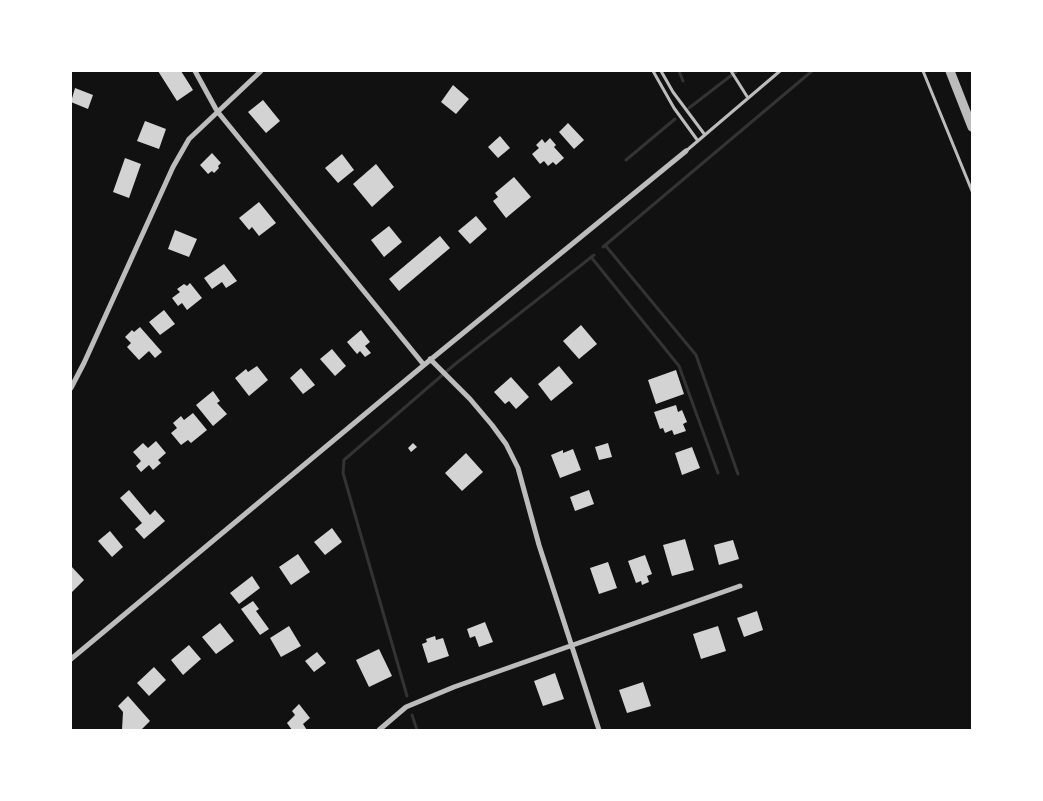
<!DOCTYPE html>
<style>
body{margin:0}
#map{position:relative;width:1043px;height:801px;overflow:hidden;background:#111;font-family:"Roboto Serif",serif}
canvas{display:block}
.frame{position:absolute;inset:0;border:72px solid #fff;pointer-events:none}
</style>
<div id="map">
<canvas width="1043" height="801"></canvas>
<div class="frame"></div>
</div>
<script>
const context = document.querySelector('canvas').getContext('2d');
context.lineJoin = 'round';
const toPath = rows => new Path2D(rows.map(r => 'M' + r).join(''));
function trace(path, color, width, dash) { context.strokeStyle = color; context.lineWidth = width; context.lineCap = dash ? 'butt' : 'round'; context.setLineDash(dash || []); context.stroke(path); }
function fill(path, color) { context.fillStyle = color; context.fill(path, 'evenodd'); }
trace(toPath([
 [679,71,683,81],
 [689,108,737,71],
 [626,160,675,119],
 [605,245,696,355,738,474],
 [603,247,812,71],
 [591,257,679,366,718,473],
 [407,696,343,473,344,460,454,365,594,255],
 [412,715,417,730]
]), '#333', 3);
fill(toPath([
 [158,71,181,71,193,90,177,101],
 [453,85,469,99,456,114,441,102],
 [75,88,93,95,88,109,71,102],
 [263,100,280,121,266,133,248,112],
 [145,121,166,129,159,149,137,141],
 [568,123,584,140,574,149,559,132],
 [500,136,510,148,498,158,488,147],
 [550,138,556,145,554,147,564,158,556,165,553,162,548,166,544,161,540,164,532,154,539,148,536,145,542,139,545,143],
 [212,153,221,163,218,166,219,168,214,173,212,171,208,174,200,165],
 [342,154,354,170,338,183,325,168],
 [125,158,141,164,129,198,113,192],
 [376,164,394,187,372,207,353,184],
 [514,177,531,197,506,218,493,201,498,197,495,193],
 [259,202,276,223,259,236,252,227,249,230,239,218],
 [476,216,487,229,470,244,458,231],
 [389,226,402,242,384,257,371,240],
 [175,230,197,239,189,257,168,249],
 [440,236,450,248,399,291,389,279],
 [224,264,237,281,226,288,222,282,212,289,204,278],
 [190,283,202,298,187,310,182,303,178,306,172,298,180,292,177,289,184,284,187,286],
 [164,310,175,324,160,335,149,322],
 [581,325,597,344,579,359,563,341],
 [140,327,162,352,155,358,149,351,139,360,127,347,131,343,125,337,132,330,134,332],
 [361,330,370,342,365,346,371,353,365,357,360,351,357,354,347,342],
 [332,349,346,366,335,376,320,359],
 [257,366,268,380,249,396,235,378,246,369,248,372],
 [559,366,573,383,551,401,538,384],
 [301,368,315,385,303,394,290,378],
 [676,370,684,394,656,404,648,380],
 [511,377,529,397,516,409,509,401,505,404,494,392],
 [213,391,220,401,217,403,227,414,213,426,196,405],
 [676,405,678,412,682,410,687,422,683,424,686,431,674,435,672,430,665,433,663,428,660,429,654,412],
 [193,413,207,430,191,443,188,440,181,445,171,433,177,428,173,423,181,416,184,420],
 [156,441,166,453,158,460,161,463,153,470,149,465,141,472,136,466,141,461,133,452,143,443,148,448],
 [413,443,417,447,411,452,408,448],
 [608,443,612,457,599,460,595,447],
 [692,447,700,468,682,475,675,453],
 [573,449,581,470,560,478,551,455,563,450,563,453],
 [466,453,483,472,462,491,445,473],
 [129,490,150,515,155,510,165,521,144,539,135,529,142,523,120,498],
 [589,490,594,504,575,511,570,497],
 [332,528,342,542,325,555,314,542],
 [110,531,123,547,112,557,98,541],
 [685,539,694,570,672,576,663,545],
 [733,540,739,559,719,565,714,545],
 [298,554,310,572,291,585,279,567],
 [645,555,652,574,647,576,649,582,642,585,641,581,636,583,628,561],
 [608,562,617,588,599,594,590,568],
 [71,566,84,580,71,593],
 [252,576,260,588,239,604,230,593],
 [253,601,259,609,256,611,269,629,260,635,241,609],
 [757,611,763,630,744,637,737,618],
 [485,622,493,642,479,647,475,636,470,638,467,629],
 [220,623,234,641,216,654,202,637],
 [289,626,301,646,281,657,270,638],
 [718,626,726,651,701,659,693,634],
 [435,636,436,640,443,638,449,656,428,663,422,644,427,642,426,639],
 [189,645,201,659,183,675,171,660],
 [379,649,392,676,369,687,356,660],
 [317,652,326,663,314,672,305,661],
 [154,667,166,680,149,696,137,683],
 [555,673,564,699,543,706,534,681],
 [643,682,651,706,627,713,619,690],
 [128,696,150,721,141,730,122,730,123,712,118,706],
 [299,704,310,718,303,724,307,730,292,730,287,723,295,715,292,711]
]), '#d3d3d3');
trace(toPath([
 [653,71,674,108,698,141],
 [661,71,673,92,705,135],
 [731,71,748,98],
 [923,71,972,191],
 [686,151,780,71]
]), '#bcbcbc', 3);
trace(toPath([
 [195,71,217,111,424,365],
 [430,359,470,399,492,425,506,444,518,468,539,545,599,730],
 [71,388,84,363,173,167,189,139,261,71],
 [71,659,424,365,686,151],
 [379,730,406,707,454,687,740,586]
]), '#bcbcbc', 5);
trace(toPath([
 [950,71,972,127]
]), '#bcbcbc', 9);
</script>
